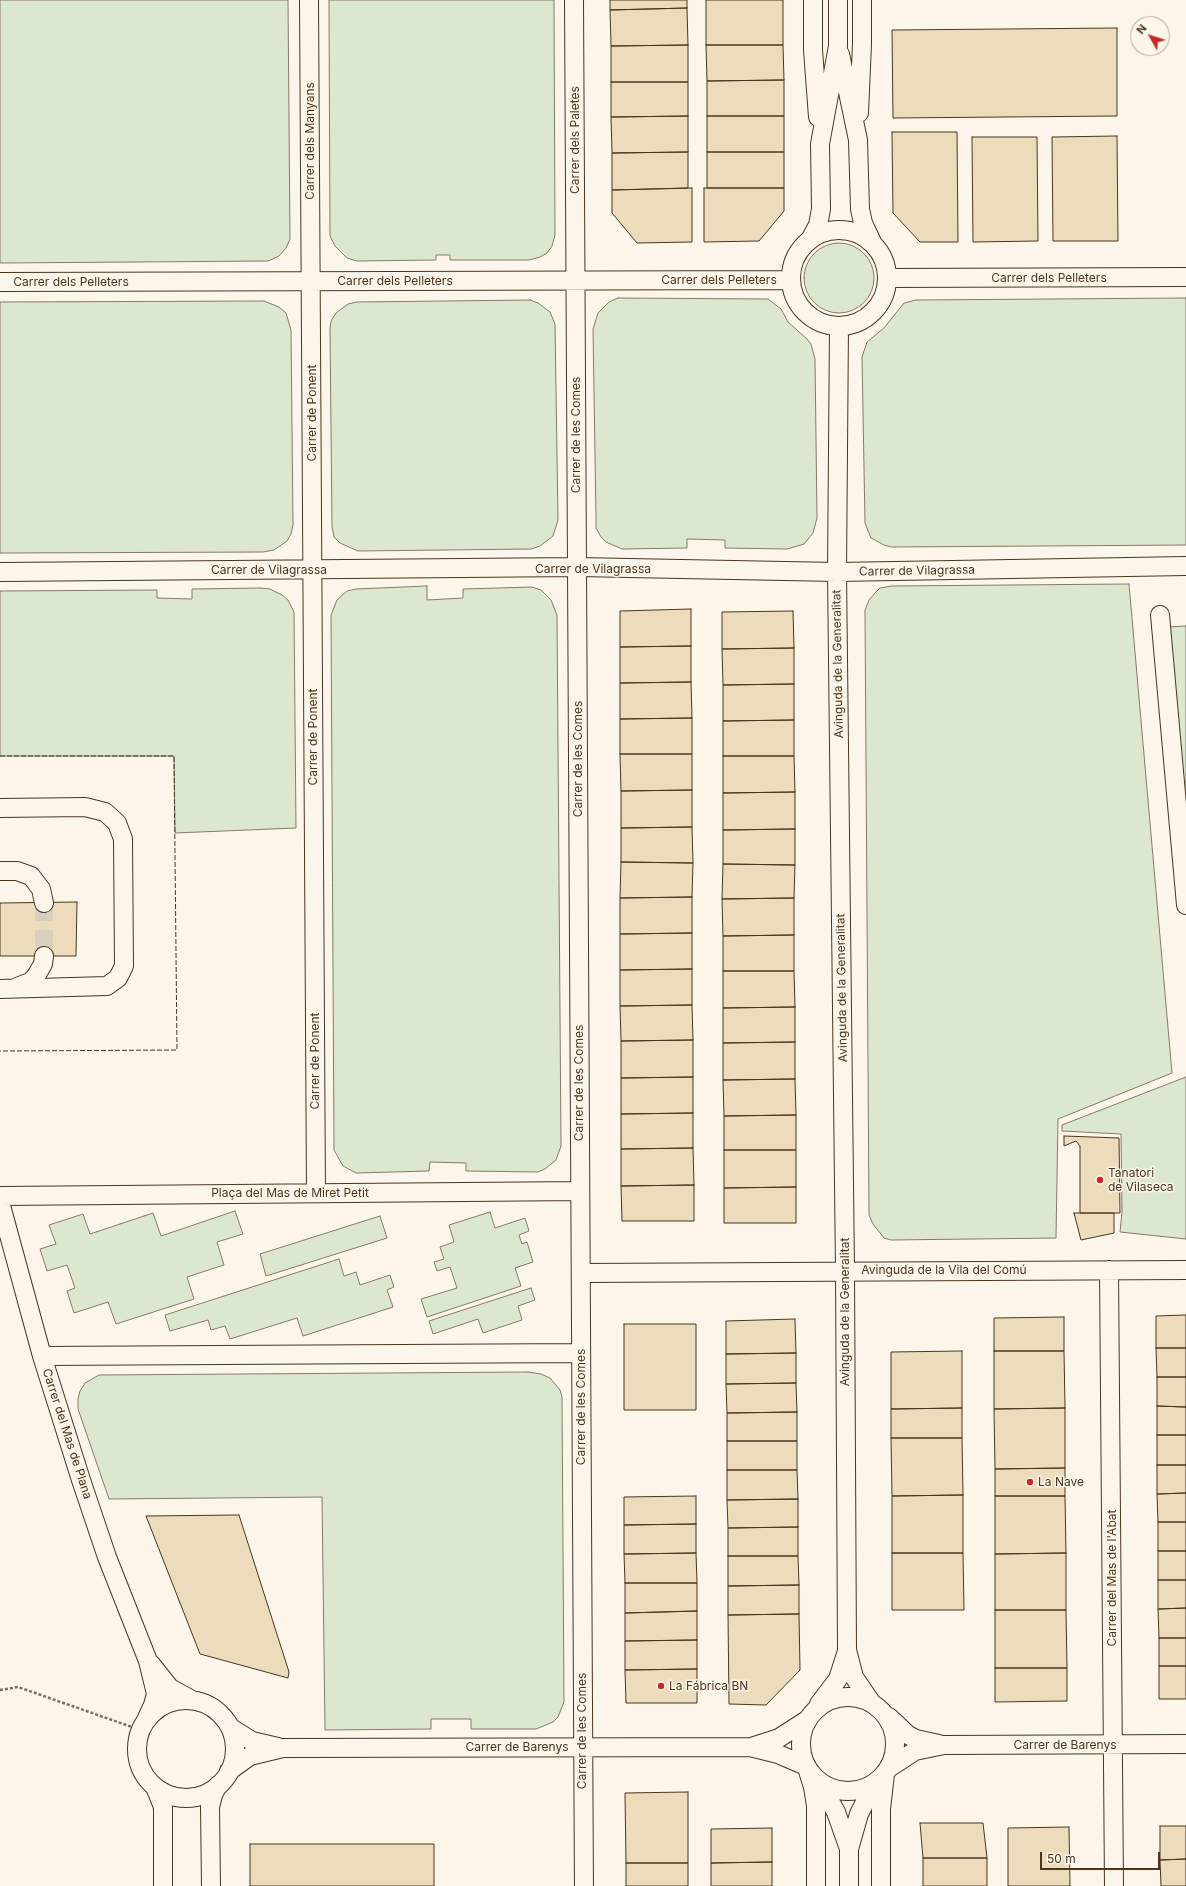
<!DOCTYPE html>
<meta charset="utf-8">
<style>
body{margin:0}
#map{position:relative;width:1186px;height:1886px;overflow:hidden;background:#fbf6e9;font-family:Inter,sans-serif}
canvas{display:block}
.north{position:absolute;left:1130px;top:16px;width:40px;height:40px;box-sizing:border-box;background:#fbf6e9;border:1px solid #b4a999;border-radius:50%;rotate:309deg;font-size:11px;font-weight:700;line-height:16px;text-align:center;color:#4a3520}
.north::after{content:'';display:block;margin:auto;width:14px;height:18px;background:#c62828;clip-path:polygon(50% 0,100% 100%,50% 72%,0 100%)}
.scale{position:absolute;left:1040px;top:1852px;width:120px;height:18px;box-sizing:border-box;border:2px solid #4a3520;border-top:0;padding-left:5px;font-size:12px;line-height:14px;white-space:nowrap;color:#4a3520;-webkit-text-stroke:3px #fbf6e9;paint-order:stroke}
</style>
<div id="map">
<canvas width="1186" height="1886"></canvas>
<div class="north">N</div>
<div class="scale">50 m</div>
</div>
<script>
const context = document.querySelector('canvas').getContext('2d');
context.lineJoin = 'round';
function fill(path, color) { context.fillStyle = color; context.fill(path, 'evenodd'); }
const toPath = rows => new Path2D(rows.map(r => 'M' + r).join(''));
function trace(path, color, width, dash) { context.strokeStyle = color; context.lineWidth = width; context.lineCap = dash ? 'butt' : 'round'; context.setLineDash(dash || []); context.stroke(path); }
function write(font, color, halo, rows, align = 'center') {
  context.font = font + ' Inter,sans-serif'; context.lineWidth = 3; context.setLineDash([]); context.textBaseline = 'middle'; context.strokeStyle = halo; context.fillStyle = color; for (const [text, x, y, turn = 0] of rows) {
    context.save(); context.translate(x, y); context.rotate((+turn || 0) * Math.PI / 180); context.textAlign = isNaN(turn) ? turn : align; if (halo) context.strokeText(text, 0, 0); context.fillText(text, 0, 0); context.restore();
  }
}
const green = toPath([
 [0,0,288,0,290,239,286,248,279,256,268,261,0,263,0,0],
 [329,0,554,0,555,235,552,246,547,253,540,257,529,260,450,260,450,255,436,255,436,260,357,261,347,258,335,246,330,236,329,0],
 '804 278a35 35 0 1 1 70 0a35 35 0 1 1-70 0Z',
 [618,298,768,299,781,309,788,322,807,339,811,344,815,359,817,518,813,533,804,544,787,549,725,548,725,540,687,539,687,548,622,549,606,542,601,537,596,528,596,517,593,329,598,313,609,302,618,298],
 [1186,298,1186,545,891,547,884,545,871,538,865,523,862,357,867,342,884,328,904,303,916,300,1186,298],
 [530,300,538,303,550,312,555,324,558,520,553,536,540,546,531,549,358,551,340,543,334,537,332,527,330,329,331,321,336,313,348,304,357,302,530,300],
 [264,301,279,307,286,313,291,330,293,525,291,534,287,541,274,550,263,552,0,553,0,302,264,301],
 [1129,584,1172,1073,1058,1119,1056,1238,891,1240,884,1238,873,1224,869,1215,865,610,869,600,875,593,880,588,891,586,1129,584],
 [427,586,427,600,463,598,463,589,532,587,541,590,551,600,557,615,561,1146,556,1160,545,1169,538,1172,466,1171,466,1163,430,1162,429,1171,356,1173,343,1166,334,1150,331,615,337,600,347,591,356,589,427,586],
 [260,588,270,589,282,595,288,600,294,612,296,828,175,833,174,756,0,756,0,591,157,590,157,598,192,599,192,589,260,588],
 [1186,626,1186,818,1168,627,1186,626],
 [1186,1077,1186,1239,1120,1232,1122,1212,1121,1134,1062,1131,1062,1125,1186,1077],
 [235,1211,243,1234,217,1242,224,1265,187,1277,194,1299,116,1324,108,1302,74,1313,67,1291,75,1288,67,1265,47,1271,40,1249,56,1244,49,1225,83,1214,90,1234,153,1213,161,1236,235,1211],
 [490,1212,495,1228,525,1218,529,1231,519,1235,522,1244,527,1242,533,1262,515,1268,521,1286,427,1317,421,1299,457,1288,450,1267,437,1271,434,1262,444,1259,440,1247,454,1242,449,1225,490,1212],
 [380,1216,387,1238,266,1276,260,1254,380,1216],
 [339,1259,344,1276,356,1272,360,1285,390,1275,394,1287,387,1290,393,1307,303,1336,297,1318,230,1339,225,1326,211,1330,208,1320,170,1331,165,1315,339,1259],
 [531,1288,535,1300,518,1306,522,1320,483,1333,478,1319,433,1334,429,1321,531,1288],
 [528,1372,541,1374,550,1378,560,1390,562,1397,564,1702,558,1717,553,1722,536,1729,471,1729,471,1719,431,1719,431,1729,325,1730,322,1497,109,1499,78,1409,78,1399,80,1391,85,1383,99,1375,528,1372]
]);
fill(green, '#dce7d0');
trace(green, '#887966', 1);
const building = toPath([
 [610,0,687,0,687,8,610,10,610,0],
 [706,0,783,0,783,45,706,45,706,0],
 [687,8,688,45,611,46,610,10,687,8],
 [1117,28,1117,116,893,118,892,30,1117,28],
 [688,45,688,82,611,82,611,46,688,45],
 [706,45,783,45,784,80,707,81,706,45],
 [784,80,784,116,707,116,707,81,784,80],
 [611,82,688,82,688,116,611,117,611,82],
 [688,116,688,152,612,153,611,117,688,116],
 [707,116,784,116,784,152,707,152,707,116],
 [892,132,957,132,958,242,920,242,893,213,892,132],
 [1117,136,1118,241,1053,241,1052,137,1117,136],
 [972,137,1037,137,1038,241,973,242,972,137],
 [688,152,688,188,612,190,612,153,688,152],
 [707,152,784,152,784,188,707,188,707,152],
 [692,188,692,242,637,243,612,213,612,190,692,188],
 [704,188,784,188,784,211,759,241,704,242,704,188],
 [691,609,691,646,620,647,620,611,691,609],
 [793,611,794,648,722,649,722,612,793,611],
 [691,646,691,682,620,683,620,647,691,646],
 [794,648,794,684,723,685,722,649,794,648],
 [691,682,692,718,620,719,620,683,691,682],
 [794,684,794,720,723,721,723,685,794,684],
 [692,718,692,754,620,754,620,719,692,718],
 [794,720,794,756,723,756,723,721,794,720],
 [620,754,692,754,692,790,621,791,620,754],
 [723,756,794,756,795,792,723,793,723,756],
 [692,790,692,827,621,828,621,791,692,790],
 [795,792,795,829,723,830,723,793,795,792],
 [692,827,693,863,621,862,621,828,692,827],
 [795,829,795,865,723,864,723,830,795,829],
 [621,862,693,863,692,897,620,898,621,862],
 [723,864,795,865,794,898,722,899,723,864],
 [692,897,692,933,620,934,620,898,692,897],
 [794,898,794,935,723,936,722,899,794,898],
 [77,902,76,956,0,956,0,903,77,902],
 [692,933,692,969,620,970,620,934,692,933],
 [794,935,794,971,723,971,723,936,794,935],
 [692,969,692,1005,620,1006,620,970,692,969],
 [723,971,794,971,795,1007,723,1008,723,971],
 [692,1005,693,1040,621,1041,620,1006,692,1005],
 [795,1007,795,1042,723,1043,723,1008,795,1007],
 [693,1040,693,1077,621,1078,621,1041,693,1040],
 [795,1042,795,1079,723,1080,723,1043,795,1042],
 [693,1077,693,1113,621,1114,621,1078,693,1077],
 [795,1079,796,1115,724,1116,723,1080,795,1079],
 [693,1113,693,1148,621,1149,621,1114,693,1113],
 [796,1115,796,1150,724,1150,724,1116,796,1115],
 [1064,1136,1119,1138,1120,1213,1080,1213,1080,1146,1076,1141,1064,1146,1064,1136],
 [693,1148,694,1185,621,1186,621,1149,693,1148],
 [724,1150,796,1150,796,1187,724,1188,724,1150],
 [694,1185,694,1221,622,1221,621,1186,694,1185],
 [796,1187,796,1223,724,1223,724,1188,796,1187],
 [1074,1213,1114,1213,1114,1233,1081,1240,1074,1213],
 [1186,1315,1186,1348,1156,1348,1156,1316,1186,1315],
 [1064,1317,1064,1351,994,1351,994,1318,1064,1317],
 [795,1319,796,1353,726,1354,726,1321,795,1319],
 [624,1324,696,1324,696,1410,624,1410,624,1324],
 [1156,1348,1186,1348,1186,1377,1157,1377,1156,1348],
 [962,1351,962,1408,891,1409,891,1352,962,1351],
 [994,1351,1064,1351,1065,1408,994,1409,994,1351],
 [796,1353,796,1383,726,1384,726,1354,796,1353],
 [1157,1377,1186,1377,1186,1407,1157,1406,1157,1377],
 [796,1383,797,1412,727,1413,726,1384,796,1383],
 [1157,1406,1186,1407,1186,1435,1157,1435,1157,1406],
 [962,1408,962,1438,891,1438,891,1409,962,1408],
 [1065,1408,1065,1468,995,1469,994,1409,1065,1408],
 [797,1412,797,1441,727,1441,727,1413,797,1412],
 [1157,1435,1186,1435,1186,1465,1157,1465,1157,1435],
 [891,1438,962,1438,963,1495,892,1496,891,1438],
 [727,1441,797,1441,797,1470,727,1470,727,1441],
 [1157,1465,1186,1465,1186,1493,1157,1494,1157,1465],
 [1065,1468,1065,1496,995,1496,995,1469,1065,1468],
 [727,1470,797,1470,798,1499,727,1500,727,1470],
 [1186,1493,1186,1522,1158,1522,1157,1494,1186,1493],
 [963,1495,963,1553,892,1553,892,1496,963,1495],
 [696,1496,696,1524,624,1525,624,1497,696,1496],
 [995,1496,1065,1496,1066,1553,995,1554,995,1496],
 [798,1499,798,1527,728,1528,727,1500,798,1499],
 [239,1515,289,1672,288,1678,200,1654,146,1516,239,1515],
 [1158,1522,1186,1522,1186,1551,1158,1551,1158,1522],
 [696,1524,696,1553,624,1554,624,1525,696,1524],
 [798,1527,798,1556,728,1556,728,1528,798,1527],
 [1158,1551,1186,1551,1186,1580,1158,1580,1158,1551],
 [696,1553,697,1583,625,1583,624,1554,696,1553],
 [892,1553,963,1553,964,1610,892,1610,892,1553],
 [1066,1553,1066,1610,995,1610,995,1554,1066,1553],
 [728,1556,798,1556,799,1585,728,1586,728,1556],
 [1158,1580,1186,1580,1186,1608,1158,1609,1158,1580],
 [625,1583,697,1583,697,1611,625,1613,625,1583],
 [799,1585,799,1614,728,1615,728,1586,799,1585],
 [1186,1608,1186,1638,1159,1638,1158,1609,1186,1608],
 [995,1610,1066,1610,1067,1668,995,1668,995,1610],
 [697,1611,697,1640,625,1641,625,1613,697,1611],
 [799,1614,800,1670,766,1705,729,1704,728,1615,799,1614],
 [1159,1638,1186,1638,1186,1666,1159,1666,1159,1638],
 [697,1640,697,1669,625,1670,625,1641,697,1640],
 [1159,1666,1186,1666,1186,1699,1159,1699,1159,1666],
 [995,1668,1067,1668,1067,1701,995,1702,995,1668],
 [697,1669,697,1703,626,1703,625,1670,697,1669],
 [688,1792,688,1863,626,1863,625,1793,688,1792],
 [920,1823,983,1823,987,1858,923,1858,920,1823],
 [1160,1826,1186,1826,1186,1859,1160,1860,1160,1826],
 [1069,1827,1070,1886,1008,1886,1008,1828,1069,1827],
 [772,1828,772,1862,711,1863,711,1829,772,1828],
 [250,1844,434,1844,434,1886,250,1886,250,1844],
 [923,1858,987,1858,987,1886,923,1886,923,1858],
 [1186,1859,1186,1886,1161,1886,1160,1860,1186,1859],
 [772,1862,772,1886,711,1886,711,1863,772,1862],
 [626,1863,688,1863,688,1886,626,1886,626,1863]
]);
fill(building, '#ecdcbc');
trace(building, '#4a3520', 1);
trace(toPath([
 [44,903,44,956]
]), '#d8cfc1', 18, [18, 9]);
const minor = toPath([
 [309,0,316,1193],
 [574,0,584,1886],
 [813,0,813,50,818,117],
 [840,54,858,140,860,209,863,223,872,242],
 [859,113,862,44,862,0],
 '791 278a48 48 0 1 1 96 0a48 48 0 1 1-96 0Z',
 [811,238,818,225,821,209,820,144,838,46,838,0],
 [887,278,1186,277],
 [0,282,790,280],
 [839,326,837,572,845,1271,847,1650,854,1677,871,1702],
 [0,572,577,567,837,572,1186,566],
 [1160,615,1186,905],
 [0,808,85,807,105,812,117,823,123,839,124,966,118,978,107,986,0,989],
 [0,871,17,871,31,876,41,889,44,903],
 [17,987,30,982,36,976,43,964,44,956],
 [0,1196,580,1191],
 [0,1202,42,1356,81,1480,107,1557,148,1661,156,1694,153,1705,147,1718],
 [1109,1270,1114,1886],
 [581,1273,1186,1270],
 [42,1356,581,1353],
 [151,1664,170,1688,192,1700],
 '801 1744a47 47 0 1 1 94 0a47 47 0 1 1-94 0Z',
 '137 1749a49 49 0 1 1 98 0a49 49 0 1 1-98 0Z',
 [819,1704,838,1679,847,1651],
 [889,1717,908,1735,916,1739,939,1744],
 [231,1728,252,1741,278,1747],
 [751,1747,779,1738,807,1720],
 [889,1768,915,1751,944,1745,1186,1744],
 [229,1771,250,1756,283,1748,750,1747,778,1754,806,1766],
 [808,1771,813,1787,816,1806,816,1886],
 [820,1784,836,1812,849,1849],
 [155,1787,163,1807,163,1886],
 [211,1886,210,1807,213,1795,218,1785],
 [849,1886,849,1849,859,1814,868,1796,878,1782],
 [881,1886,881,1809,885,1774]
]);
trace(minor, '#4a3520', 20);
trace(toPath([
 [0,1690,18,1687,132,1727]
]), '#7f6f5c', 2.5, [3, 2]);
trace(minor, '#fbf6e9', 18);
trace(toPath([
 [0,756,174,756,177,1050,0,1051]
]), '#4a3520', 1, [5, 2]);
for (const [x, y, r, color] of [
 [1100,1180,4,"#c62828"],
 [1030,1482,4,"#c62828"],
 [661,1686,4,"#c62828"]
]) { const dot = new Path2D(); dot.arc(x, y, r, 0, 2 * Math.PI); context.fillStyle = color; context.fill(dot); trace(dot, '#fbf6e9', 1.5); }
write('12px', '#4a3520', '#fbf6e9', [
 ["Carrer dels Paletes",575,140,-90],
 ["Carrer dels Manyans",310,141,-90],
 ["Carrer dels Pelleters",1049,278],
 ["Carrer dels Pelleters",719,280],
 ["Carrer dels Pelleters",395,281],
 ["Carrer dels Pelleters",71,282],
 ["Carrer de Ponent",312,413,-90],
 ["Carrer de les Comes",576,435,-90],
 ["Carrer de Vilagrassa",593,569],
 ["Carrer de Vilagrassa",269,570],
 ["Carrer de Vilagrassa",917,571,-1],
 ["Avinguda de la Generalitat",838,664,-91],
 ["Carrer de Ponent",313,737,-90],
 ["Carrer de les Comes",578,759,-90],
 ["Avinguda de la Generalitat",842,988,-91],
 ["Carrer de Ponent",315,1061,-90],
 ["Carrer de les Comes",579,1083,-90],
 ["Plaça del Mas de Miret Petit",290,1193],
 ["Avinguda de la Vila del Comú",944,1270],
 ["Avinguda de la Generalitat",845,1312,-90],
 ["Carrer de les Comes",581,1407,-90],
 ["Carrer del Mas de Plana",67,1434,72],
 ["Carrer del Mas de l'Abat",1112,1578,-90],
 ["Carrer de les Comes",582,1731,-90],
 ["Carrer de Barenys",1065,1745],
 ["Carrer de Barenys",517,1747]
]);
write('12px', '#4a3520', '#fbf6e9', [
 ["Tanatori",1108,1173],
 ["de Vilaseca",1108,1187],
 ["La Nave",1038,1482],
 ["La Fábrica BN",669,1686]
], 'left');
</script>
